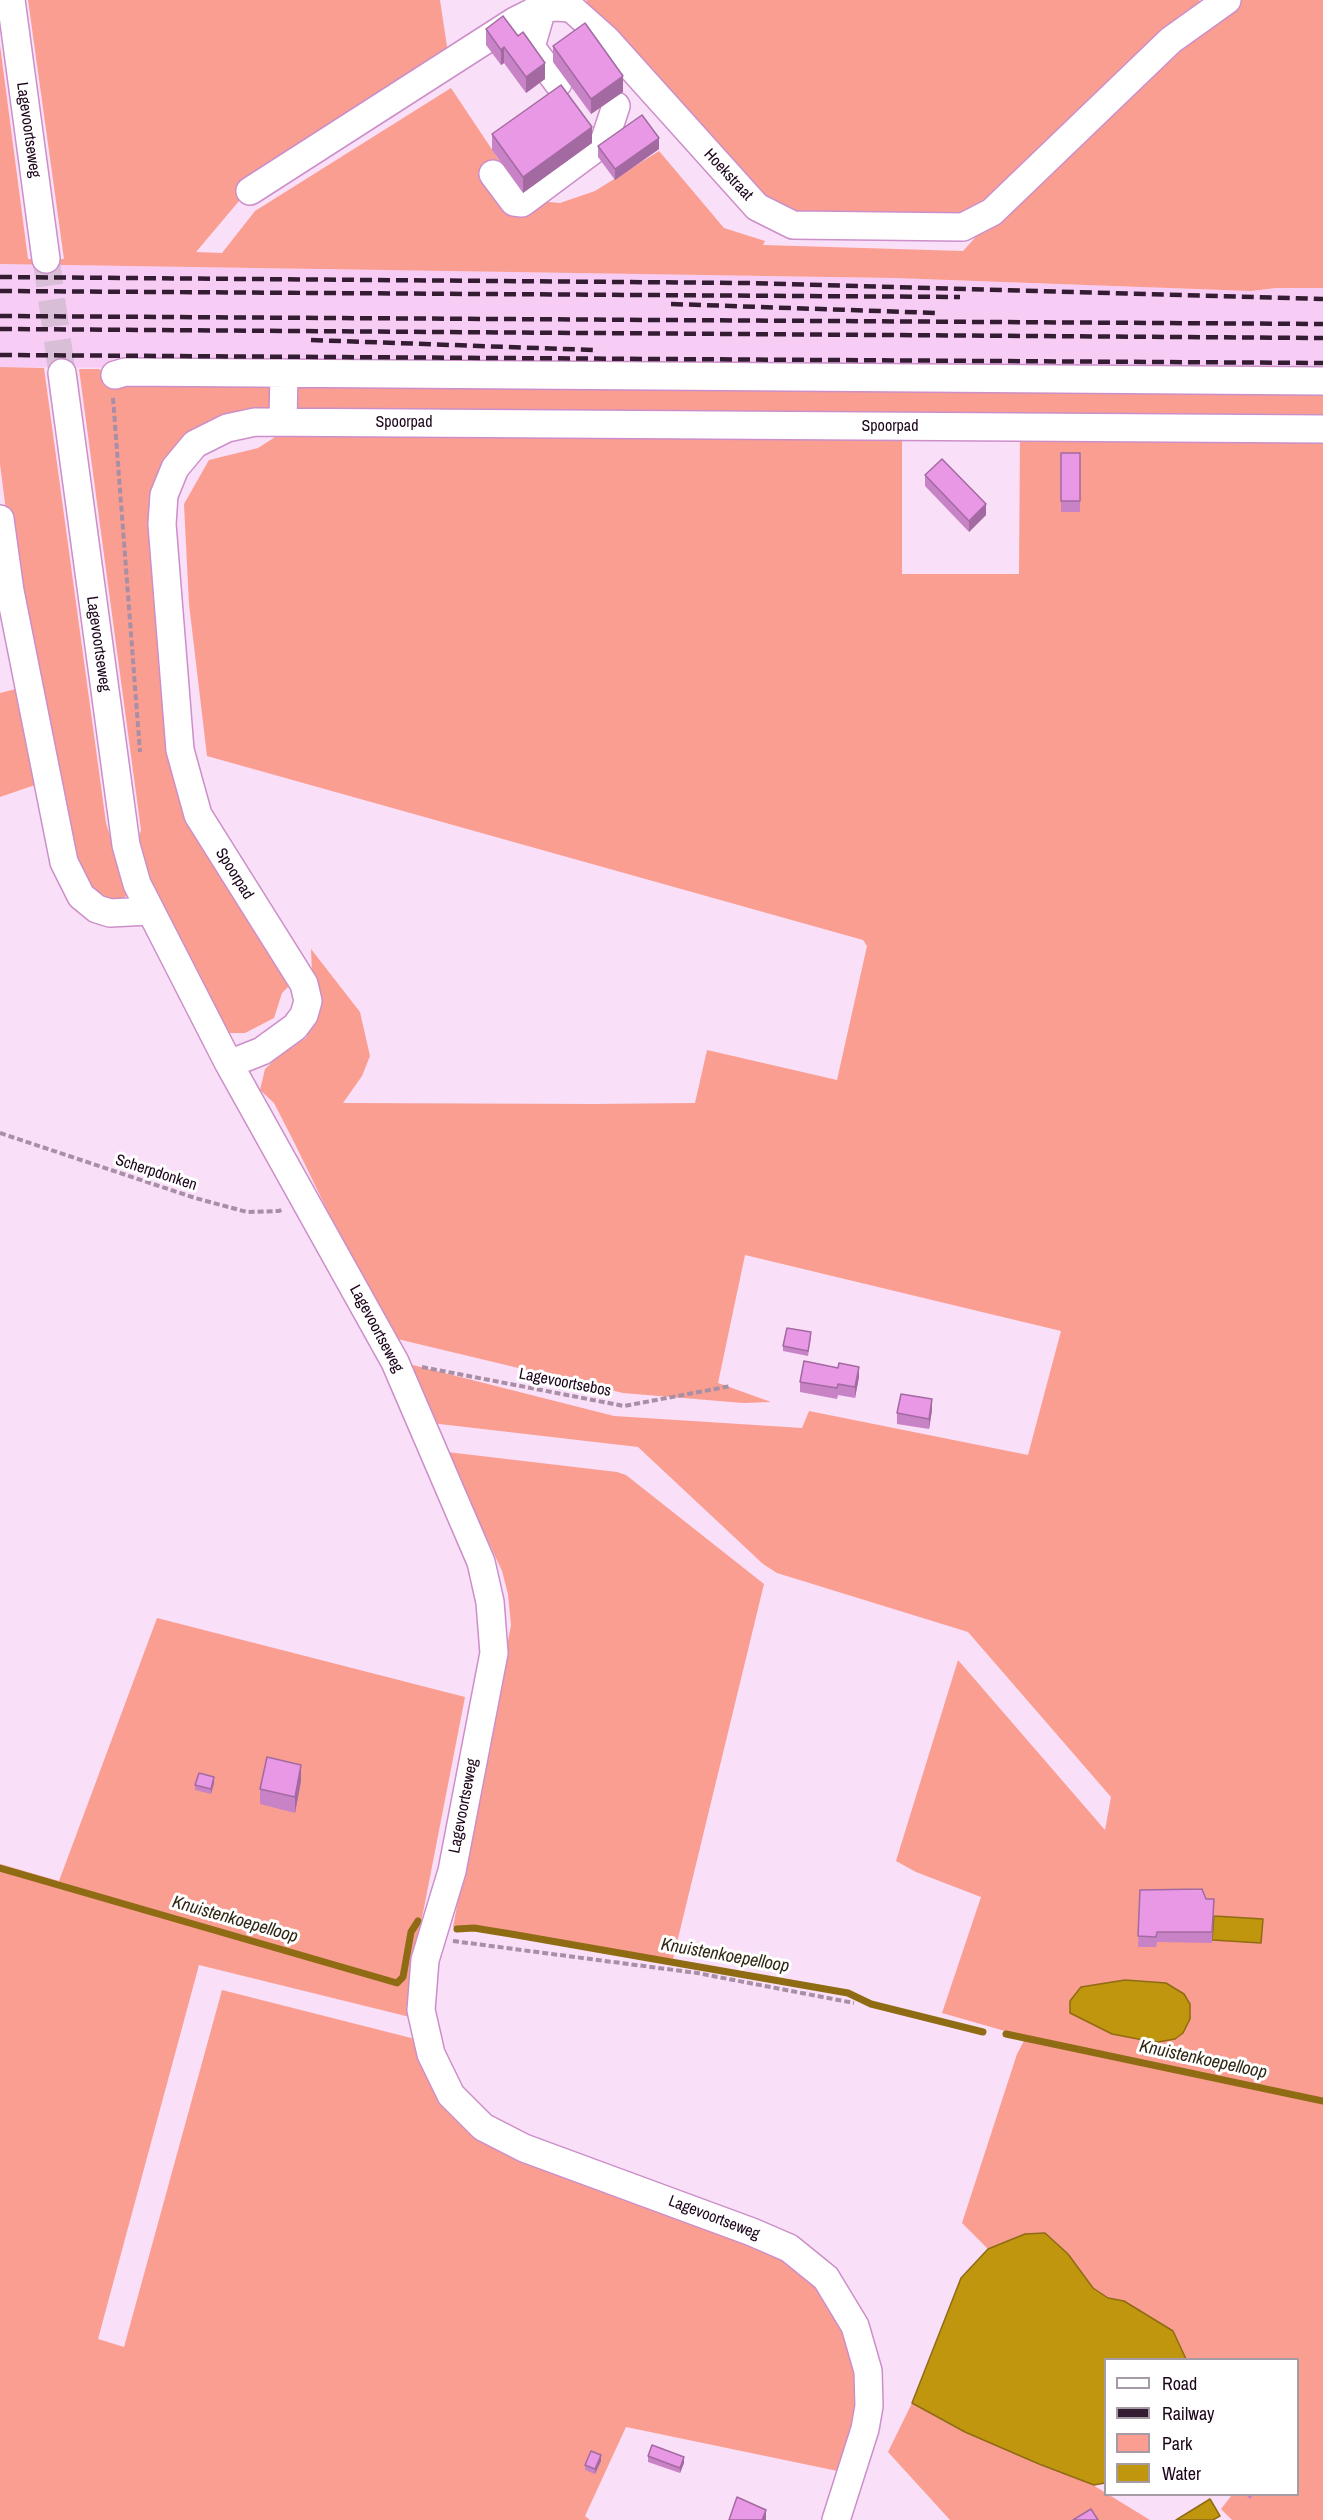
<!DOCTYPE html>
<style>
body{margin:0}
#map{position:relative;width:1323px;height:2520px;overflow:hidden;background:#f9dff7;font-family:"Archivo Narrow",sans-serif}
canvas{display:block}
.legend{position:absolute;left:1104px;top:2358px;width:195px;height:138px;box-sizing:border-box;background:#fff;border:2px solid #a59ba4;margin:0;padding:8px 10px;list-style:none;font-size:18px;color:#1d061c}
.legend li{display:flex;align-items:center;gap:12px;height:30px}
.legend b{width:30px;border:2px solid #a59ba4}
</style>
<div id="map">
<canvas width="1323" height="2520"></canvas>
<ul class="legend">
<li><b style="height:8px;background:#fff"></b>Road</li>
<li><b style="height:8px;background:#341d33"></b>Railway</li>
<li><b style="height:16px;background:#fa9e92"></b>Park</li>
<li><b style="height:16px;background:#c0960f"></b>Water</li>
</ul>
</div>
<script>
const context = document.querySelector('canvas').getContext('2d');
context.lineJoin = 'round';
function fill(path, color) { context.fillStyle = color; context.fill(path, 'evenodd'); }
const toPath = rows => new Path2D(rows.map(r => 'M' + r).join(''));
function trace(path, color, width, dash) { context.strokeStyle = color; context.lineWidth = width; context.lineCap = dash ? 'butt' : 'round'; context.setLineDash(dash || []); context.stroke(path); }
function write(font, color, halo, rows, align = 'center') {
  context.font = font + ' "Archivo Narrow",sans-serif'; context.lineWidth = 6; context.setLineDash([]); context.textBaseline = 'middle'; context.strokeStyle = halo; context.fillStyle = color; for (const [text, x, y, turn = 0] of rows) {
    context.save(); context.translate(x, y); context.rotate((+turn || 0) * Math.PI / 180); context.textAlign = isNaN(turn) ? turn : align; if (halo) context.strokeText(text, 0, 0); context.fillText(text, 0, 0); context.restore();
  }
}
fill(toPath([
 [0,264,894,278,1251,291,1276,288,1323,288,1323,376,0,367]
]), '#f7cdf5');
fill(toPath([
 [28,0,440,0,449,60,250,188,196,252,222,253,255,211,451,88,521,193,538,201,560,203,595,191,659,151,724,228,765,241,763,245,963,251,994,217,1233,0,1323,0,1323,288,1276,288,1251,291,894,278,0,264,0,45,28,259,64,259],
 [586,0,1199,0,1206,9,978,213,779,211,613,29,585,4,587,3],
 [0,367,44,368,106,823,128,894,116,906,83,888,9,534,0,464],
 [79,369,99,369,105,373,1323,385,1323,421,255,414,168,462,172,751,293,982,282,993,274,1018,245,1033,224,1033,160,922,137,845,141,830],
 [283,432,902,435,902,574,1019,574,1020,436,1323,438,1323,2520,1232,2520,1221,2509,1232,2495,1298,2494,1298,2360,1186,2359,1173,2331,1124,2301,1108,2298,1093,2288,1068,2254,1025,2234,988,2249,962,2223,1017,2054,1026,2037,942,2013,981,1897,916,1872,896,1861,958,1660,1105,1830,1111,1797,968,1632,777,1573,763,1564,638,1447,431,1423,405,1363,614,1416,802,1428,809,1411,1028,1455,1061,1331,745,1255,718,1383,771,1402,743,1403,623,1393,389,1337,295,1144,274,1103,260,1090,265,1069,285,1050,306,1038,314,1019,311,949,360,1012,370,1056,362,1076,343,1103,594,1104,695,1103,707,1050,837,1080,867,946,863,940,207,756,189,604,184,504,209,460,258,448],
 [16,689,35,785,0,797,0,693],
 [447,1452,617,1472,626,1475,764,1584,673,1959,453,1927,511,1625,508,1594,502,1571],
 [157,1618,465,1697,415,1954,418,2019,199,1965,98,2339,124,2347,222,1990,423,2041,459,2112,765,2239,833,2303,859,2367,852,2474,626,2427,585,2516,590,2520,0,2520,0,1864,59,1881],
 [912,2403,965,2432,1039,2464,1083,2479,1150,2520,950,2520,888,2452]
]), '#fa9e92');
const water = toPath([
 [1214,1916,1263,1919,1261,1943,1212,1940,1214,1916],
 [1125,1980,1166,1983,1184,1994,1190,2004,1190,2019,1183,2033,1175,2039,1158,2042,1138,2039,1112,2034,1070,2013,1070,2001,1081,1987,1125,1980],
 [1045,2233,1068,2254,1093,2288,1108,2298,1124,2301,1173,2331,1186,2359,1106,2360,1105,2483,1094,2485,1039,2464,965,2432,912,2403,961,2278,988,2249,1025,2234,1045,2233],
 [1210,2499,1220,2516,1213,2520,1176,2520,1210,2499]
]);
fill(water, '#c0960f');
trace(water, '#8f6b13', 1.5);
trace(toPath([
 [0,1868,397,1983,403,1977,411,1932,418,1921],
 [457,1929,474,1928,511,1934,848,1993,871,2004,983,2032],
 [1006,2034,1323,2101]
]), '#8f6b13', 7);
trace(toPath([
 [46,259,62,373]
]), '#d8bed6', 27, [27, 14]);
const minor = toPath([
 [11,0,46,259],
 [539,0,542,9,531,47,558,83],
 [493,174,514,202,522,203,604,142,616,106],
 [250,191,515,21,539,9,555,7,571,8,606,39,757,207,793,225,963,227,992,212,1171,40,1227,0],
 [62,373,126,845,137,884,229,1064,395,1362,481,1562,490,1602,494,1653,452,1871,425,1960,421,2010,431,2054,451,2095,483,2127,524,2148,752,2232,789,2248,826,2278,855,2326,868,2371,869,2406,865,2429,836,2520],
 [115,375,125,372,1323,381],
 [283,422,284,373],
 [0,519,10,591,64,862,81,896,97,909,110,913,149,911],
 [229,1064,262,1051,295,1027,304,1015,308,1001,304,984,198,815,180,750,162,524,164,495,175,468,195,444,227,428,255,422,1323,429]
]);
trace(minor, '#cc8fc9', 30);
trace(toPath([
 [113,398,140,752],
 [0,1133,195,1198,247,1212,279,1211,283,1209],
 [422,1367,624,1406,731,1386],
 [453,1941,697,1973,854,2003]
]), '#a88fa6', 4, [6, 3]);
trace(minor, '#fff', 27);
trace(toPath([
 [0,277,747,283,1323,299],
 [0,291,960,297],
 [671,304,938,313],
 [0,316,1323,324],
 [0,329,1323,338],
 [311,340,593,350],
 [0,355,1323,363]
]), '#341d33', 4.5, [12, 6]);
fill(toPath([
 [486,29,545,79,526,93,504,63,501,65,486,45],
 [553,46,623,92,591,114,553,62],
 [492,134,592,143,523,193,492,150],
 [598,146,659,149,615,180,598,157],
 [1061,453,1080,453,1080,512,1061,512],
 [925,475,986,515,969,532,925,486],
 [811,1338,808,1356,783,1351,783,1346],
 [859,1377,855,1398,838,1395,837,1399,800,1392,800,1382],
 [932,1410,929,1429,897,1424,897,1413],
 [301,1781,295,1813,260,1804,260,1789],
 [214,1783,211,1794,195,1790,195,1785],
 [1140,1890,1206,1899,1214,1899,1212,1943,1157,1942,1156,1947,1138,1947],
 [648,2456,684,2463,680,2473,648,2462],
 [601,2461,595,2474,585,2470,585,2465],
 [1245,2494,1254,2494,1250,2499]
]), '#c883c6');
fill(toPath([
 [504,47,504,63,501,65,501,50],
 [545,63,545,79,526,93,526,77],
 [623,76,623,92,591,114,591,99],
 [592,127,592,143,523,193,523,177],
 [659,138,659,149,615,180,615,169],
 [986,504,986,515,969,532,969,521],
 [859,1367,859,1377,855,1398,855,1387],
 [932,1399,932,1410,929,1429,929,1419],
 [301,1765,301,1781,295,1813,295,1797],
 [214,1777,214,1783,211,1794,211,1789],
 [601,2455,601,2461,595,2474,595,2469],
 [684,2457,684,2463,680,2473,680,2468],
 [766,2510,766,2520,762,2520]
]), '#a36aa1');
const building = toPath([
 [503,16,518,36,523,32,545,63,526,77,504,47,501,50,486,29,503,16],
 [585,23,623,76,591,99,553,46,585,23],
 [561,85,592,127,523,177,492,134,561,85],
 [642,115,659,138,615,169,598,146,642,115],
 [1061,453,1080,453,1080,501,1061,501,1061,453],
 [942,459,986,504,969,521,925,475,942,459],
 [787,1328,811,1332,808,1351,783,1346,787,1328],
 [804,1361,838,1368,839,1363,859,1367,855,1387,838,1384,837,1388,800,1382,804,1361],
 [901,1394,932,1399,929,1419,897,1413,901,1394],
 [267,1757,301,1765,295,1797,260,1789,267,1757],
 [199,1773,214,1777,211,1789,195,1785,199,1773],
 [1202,1889,1206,1899,1214,1899,1212,1932,1157,1932,1156,1937,1138,1936,1140,1890,1202,1889],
 [652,2445,684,2457,680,2468,648,2456,652,2445],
 [591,2451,601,2455,595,2469,585,2465,591,2451],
 [737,2497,766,2510,762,2520,729,2520,737,2497],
 [1091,2509,1098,2520,1073,2520,1091,2509]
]);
fill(building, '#e998e6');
trace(building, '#a36aa1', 1.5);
write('16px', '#1d061c', '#fff', [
 ["Lagevoortseweg",28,130,82],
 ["Hoekstraat",728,175,47],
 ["Spoorpad",404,423],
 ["Spoorpad",890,427],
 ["Lagevoortseweg",98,644,82],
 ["Spoorpad",234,874,58],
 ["Scherpdonken",156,1173,18],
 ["Lagevoortseweg",376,1329,62],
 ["Lagevoortsebos",565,1383,11],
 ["Lagevoortseweg",464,1806,-79],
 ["Lagevoortseweg",714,2218,21]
]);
write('italic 18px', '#302815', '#fff', [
 ["Knuistenkoepelloop",235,1920,16],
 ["Knuistenkoepelloop",725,1956,10],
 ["Knuistenkoepelloop",1203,2060,12]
]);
</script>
